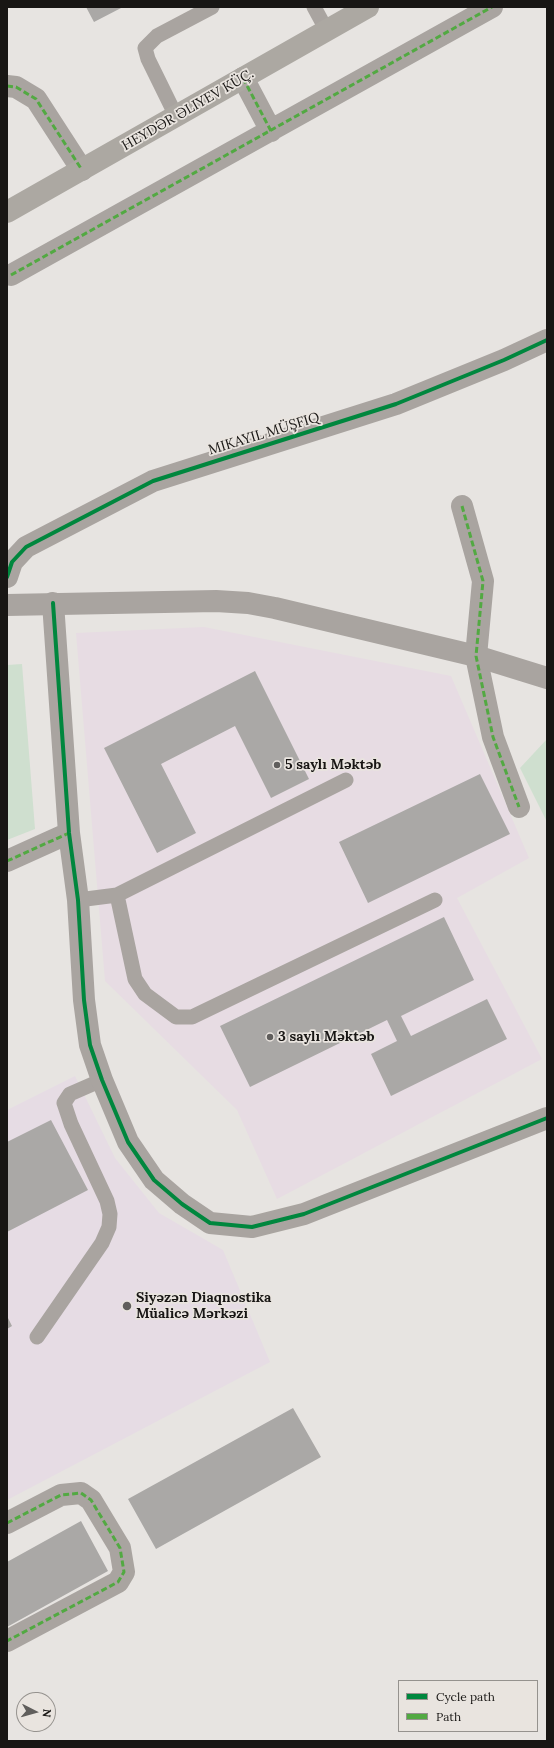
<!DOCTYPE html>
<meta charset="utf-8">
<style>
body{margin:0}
#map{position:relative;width:554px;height:1748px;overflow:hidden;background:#e7e4e1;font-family:Lora,serif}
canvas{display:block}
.frame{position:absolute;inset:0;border:8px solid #181614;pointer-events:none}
.legend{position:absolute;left:398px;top:1680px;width:140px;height:52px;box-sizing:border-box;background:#e9e4df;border:1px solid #95928e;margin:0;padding:5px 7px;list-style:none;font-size:12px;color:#181614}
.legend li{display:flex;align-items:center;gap:8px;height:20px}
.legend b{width:20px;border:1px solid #95928e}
.north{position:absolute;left:16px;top:1692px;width:40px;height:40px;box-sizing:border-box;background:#e9e4df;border:1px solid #95928e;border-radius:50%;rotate:96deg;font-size:11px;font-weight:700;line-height:16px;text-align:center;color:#181614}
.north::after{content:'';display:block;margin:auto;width:14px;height:18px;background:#605e5c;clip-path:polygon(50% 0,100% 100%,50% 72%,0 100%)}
</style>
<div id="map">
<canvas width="554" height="1748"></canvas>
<div class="frame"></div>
<ul class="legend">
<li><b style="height:5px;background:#00873e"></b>Cycle path</li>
<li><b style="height:5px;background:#52a942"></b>Path</li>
</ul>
<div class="north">N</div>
</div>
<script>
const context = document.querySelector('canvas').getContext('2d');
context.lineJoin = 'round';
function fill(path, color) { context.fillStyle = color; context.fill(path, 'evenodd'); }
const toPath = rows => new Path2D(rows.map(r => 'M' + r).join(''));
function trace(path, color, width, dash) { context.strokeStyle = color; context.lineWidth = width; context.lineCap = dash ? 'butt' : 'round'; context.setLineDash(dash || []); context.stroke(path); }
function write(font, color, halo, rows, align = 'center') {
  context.font = font + ' Lora,serif'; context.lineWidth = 3.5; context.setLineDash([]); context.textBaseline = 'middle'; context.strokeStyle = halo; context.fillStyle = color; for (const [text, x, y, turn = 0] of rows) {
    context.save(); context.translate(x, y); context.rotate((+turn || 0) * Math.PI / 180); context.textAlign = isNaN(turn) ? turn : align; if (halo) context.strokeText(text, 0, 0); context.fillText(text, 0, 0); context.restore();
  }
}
fill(toPath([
 [204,627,451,676,529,858,457,898,542,1059,277,1199,237,1110,105,981,76,633]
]), '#e7dce3');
fill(toPath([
 [75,1076,115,1158,159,1213,223,1250,270,1362,7,1500,7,1110]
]), '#e6dce4');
fill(toPath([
 [22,664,35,829,7,840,7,665],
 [547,739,547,822,520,768]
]), '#cfdfcf');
fill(toPath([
 [86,7,123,7,94,22],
 [255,671,309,779,271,798,235,726,161,764,196,833,157,853,104,748],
 [480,774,510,834,368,903,339,842],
 [444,917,474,980,401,1016,411,1036,487,999,507,1039,391,1096,371,1054,397,1041,387,1020,250,1087,220,1026],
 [51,1120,88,1190,7,1232,7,1142],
 [7,1316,12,1326,7,1329],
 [293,1408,321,1457,156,1549,128,1499],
 [81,1521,108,1571,7,1627,7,1562]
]), '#aaa8a6');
trace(toPath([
 [314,7,327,31],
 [176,116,148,59,145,48,157,36,212,7],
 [117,895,135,979,145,994,176,1017,192,1017,435,900],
 [78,900,117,895,346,780],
 [37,1337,102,1243,109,1227,110,1214,107,1201,71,1124,64,1103,70,1094,102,1080]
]), '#a9a4a0', 15);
trace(toPath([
 [243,78,271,131],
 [7,86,16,87,36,99,82,170],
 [11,275,492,7],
 [462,506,483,581,476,656,493,737,519,807],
 [7,577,12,562,26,547,153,481,396,404,504,360,547,340],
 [53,603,69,833,78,900,84,1000,90,1045,102,1080,128,1142,154,1180,182,1204,210,1223,252,1227,304,1214,547,1118],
 [7,861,69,833],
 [7,1523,61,1495,81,1493,91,1500,120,1548,124,1572,118,1582,7,1641]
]), '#a9a4a0', 22);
trace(toPath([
 [7,605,216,601,248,603,275,608,476,656,547,678]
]), '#a9a4a0', 22);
trace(toPath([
 [7,212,368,7]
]), '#aca8a2', 22);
trace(toPath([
 [243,78,271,131],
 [7,86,16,87,36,99,82,170],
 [11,275,492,7],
 [462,506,483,581,476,656,493,737,519,807],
 [7,861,69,833],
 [7,1523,61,1495,81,1493,91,1500,120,1548,124,1572,118,1582,7,1641]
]), '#52a942', 3, [6, 3]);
trace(toPath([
 [7,577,12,562,26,547,153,481,396,404,504,360,547,340],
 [53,603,69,833,78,900,84,1000,90,1045,102,1080,128,1142,154,1180,182,1204,210,1223,252,1227,304,1214,547,1118]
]), '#00873e', 4);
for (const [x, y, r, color] of [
 [277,765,4,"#605e5c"],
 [270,1037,4,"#605e5c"],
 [127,1306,5,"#605e5c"]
]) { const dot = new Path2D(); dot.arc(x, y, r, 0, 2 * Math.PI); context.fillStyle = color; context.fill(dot); trace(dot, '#e9e4df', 1.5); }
write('14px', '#181614', '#e9e4df', [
 ["HEYDƏR ƏLIYEV KÜÇ.",188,110,-30],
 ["MIKAYIL MÜŞFIQ",264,434,-17]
]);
write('bold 14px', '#181614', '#e9e4df', [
 ["5 saylı Məktəb",285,765],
 ["3 saylı Məktəb",278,1037],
 ["Siyəzən Diaqnostika",136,1298],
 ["Müalicə Mərkəzi",136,1314]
], 'left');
</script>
